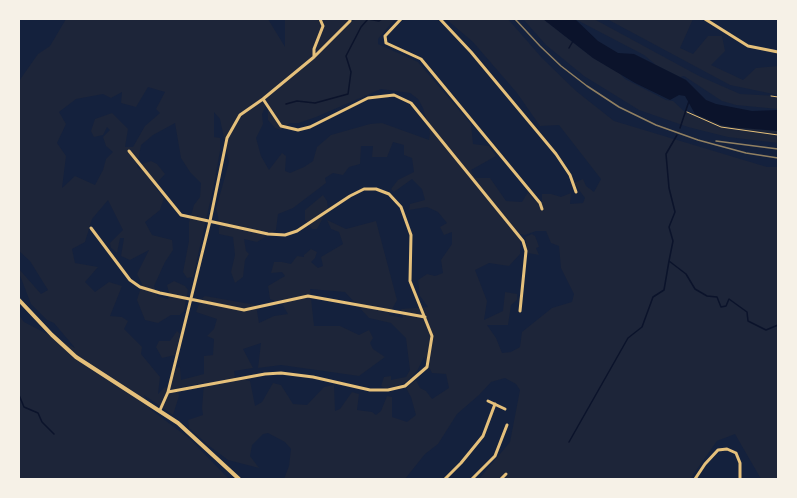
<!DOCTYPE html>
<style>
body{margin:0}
#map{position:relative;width:797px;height:498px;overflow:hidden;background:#14213d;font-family:"PT Sans",sans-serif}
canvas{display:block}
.frame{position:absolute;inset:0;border:20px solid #f6f1e7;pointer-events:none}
</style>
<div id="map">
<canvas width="797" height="498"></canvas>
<div class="frame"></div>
</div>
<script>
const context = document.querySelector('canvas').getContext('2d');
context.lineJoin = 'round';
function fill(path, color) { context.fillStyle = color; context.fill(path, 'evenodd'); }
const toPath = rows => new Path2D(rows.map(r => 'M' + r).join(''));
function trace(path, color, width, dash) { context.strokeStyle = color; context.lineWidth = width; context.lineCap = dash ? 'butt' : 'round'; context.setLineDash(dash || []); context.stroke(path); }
fill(toPath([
 [66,19,268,19,285,47,285,19,336,19,354,21,355,19,395,19,378,39,378,44,418,62,471,124,473,144,489,146,496,156,471,170,475,178,490,178,506,201,522,202,528,192,534,200,542,205,542,194,551,194,561,197,571,193,570,204,583,203,585,198,574,183,583,179,586,186,594,192,601,179,559,125,540,126,517,93,473,42,446,19,508,19,542,58,576,91,614,121,767,167,778,167,778,479,761,479,735,434,717,441,690,479,479,479,510,442,520,390,516,384,505,378,491,382,479,395,457,414,438,444,425,454,405,479,284,479,289,466,291,449,285,442,268,433,263,434,252,445,250,456,259,468,228,460,208,445,189,428,188,420,203,415,202,408,204,383,178,388,179,396,173,415,144,395,150,409,190,439,229,479,19,479,19,315,24,322,75,348,54,323,47,320,31,304,19,273,19,269,41,294,48,290,30,261,19,251,19,81,38,54,50,46],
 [148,87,165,92,156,109,160,113,145,126,133,147,125,147,128,129,112,113,95,119,91,131,94,137,103,135,107,127,110,130,103,137,106,146,113,152,106,159,103,170,95,185,75,176,62,188,66,156,57,143,66,124,59,112,76,99,103,94,111,98,122,92,121,103,136,107],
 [381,89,410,93,418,99,423,108,430,133,429,140,382,123,370,124,331,135,317,147,313,161,304,167,290,173,285,171,286,156,282,153,269,170,261,156,256,138,263,124,262,114,268,101,268,120,275,128,281,130,290,123,299,123,316,117],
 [214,112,220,119,229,162,216,209,218,216,219,234,233,237,235,255,231,272,235,283,243,277,245,260,249,254,246,251,244,239,257,242,276,230,278,214,293,208,326,183,325,178,333,173,343,175,349,167,360,164,361,146,373,146,372,157,387,157,393,142,404,145,404,155,412,158,414,172,398,180,391,189,394,192,412,179,422,189,425,200,410,204,409,210,427,207,438,212,447,223,440,227,444,235,452,232,452,244,441,260,443,273,435,276,427,274,418,280,420,296,428,307,401,309,403,318,389,315,397,300,376,221,346,229,327,220,331,229,339,232,343,244,321,257,323,266,318,268,311,262,315,258,317,252,311,249,304,255,304,257,297,256,291,264,282,262,274,262,271,273,282,272,285,276,268,286,270,299,282,304,288,314,274,316,259,323,256,305,205,296,201,299,196,312,217,319,214,329,207,336,214,339,213,355,204,356,204,374,181,380,180,367,176,368,169,390,165,387,158,394,160,377,141,354,142,347,124,329,128,321,122,317,110,316,122,286,109,282,95,292,85,282,98,267,75,263,72,249,85,242,92,219,108,200,123,230,110,243,111,248,117,253,120,238,124,238,121,256,130,260,149,250,137,274,142,284,137,300,145,320,158,323,171,315,180,315,184,311,188,290,185,286,174,281,167,285,169,293,168,299,157,296,154,286,165,262,173,250,172,240,152,235,145,222,160,210,164,198,154,186,165,174,157,164,151,161,142,164,141,170,137,167,141,145,153,135,175,123,181,158,190,172,201,183,200,197,194,205,189,222,189,241,183,272,187,278,193,277,213,189,220,151,220,138,214,137],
 [536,231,546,231,551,243,559,246,561,268,574,294,572,302,552,308,522,332,520,347,511,352,502,353,496,338,487,325,508,325,511,305,517,300,517,294,505,292,503,311,484,320,487,301,475,270,489,263,509,266,520,254,520,234,525,235],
 [310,289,345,292,369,318,391,323,406,338,410,370,406,377,391,380,391,376,384,377,381,386,387,389,405,383,417,371,424,357,432,373,446,374,449,388,432,399,426,391,420,388,416,380,406,388,411,397,416,415,407,422,392,417,392,397,387,396,381,411,376,415,372,412,357,410,359,394,352,392,340,409,335,411,334,385,324,387,307,405,293,404,281,385,273,383,262,402,255,406,250,381,235,377,234,371,253,368,243,349,261,343,258,368,281,365,359,376,385,357,373,349,370,343,373,338,369,330,359,335,340,326,314,326],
 [523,19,543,19,593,58,619,73,625,79,666,100,673,101,685,112,695,114,721,125,731,127,778,131,778,143,728,137,688,127,639,110,584,76,546,45],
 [575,19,594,19,699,76,740,94,778,96,778,109,736,105,722,101,684,76,680,77,656,65,644,55],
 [607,19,693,19,680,48,693,54,708,36,722,36,725,51,711,65,743,80,756,68,778,66,778,95,730,85],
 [323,195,327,201,328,208,317,229,312,229,305,220,305,210],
 [532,234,535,236,537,241,539,247,536,248,539,255,528,253,525,237],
 [177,331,180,334,175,355,162,358,156,347,159,341,170,341]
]), '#1d2539');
fill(toPath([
 [543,19,575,19,598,41,618,53,634,54,686,80,706,100,716,104,752,111,778,110,778,131,731,127,721,125,695,114,685,96,679,95,670,100,635,83,593,58]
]), '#0b132b');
trace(toPath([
 [569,48,573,41],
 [286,104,297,101,315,103,348,94,351,72,346,56,361,27,368,19,379,21,382,19],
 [680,128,689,101],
 [677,135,666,154,669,188,675,212,669,227,673,241,669,261,686,274,695,289,707,296,717,297,721,307,726,306,729,299,747,312,748,321,766,330,778,325],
 [19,395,24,407,38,413,42,422,54,434],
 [569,442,628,338,642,327,653,297,664,290,669,261]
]), '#0b132b', 1.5);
trace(toPath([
 [771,96,778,97],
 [687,112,721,127,778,135]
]), '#e5c07b', 1);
trace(toPath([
 [401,19,385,36,386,43,421,59,540,203,542,209],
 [440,19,471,52,556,154,570,175,576,192],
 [705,19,748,46,778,52],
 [314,57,314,49,323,26,320,19],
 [263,99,281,126,298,130,310,127,368,98,394,95,411,103,523,241,526,251,520,311],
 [129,151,181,215,268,234,285,235,297,231,350,196,364,189,376,189,389,194,401,207,411,235,410,281,432,336,427,367,405,386,388,390,370,390,313,377,281,373,265,374,168,392],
 [91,228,130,280,140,287,160,293,244,310,308,296,425,317],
 [488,401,505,409],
 [160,410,168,392,210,221,227,138,240,115,263,99,314,57,350,21,350,19],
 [445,479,461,463,483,436,495,404],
 [472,479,495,456,507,425],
 [501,479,506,474],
 [695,479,705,464,718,450,727,449,736,453,740,463,740,479]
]), '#e5c07b', 3);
trace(toPath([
 [19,300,52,335,76,357,178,423,239,479]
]), '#e5c07b', 4);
trace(toPath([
 [515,19,540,46,561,66,587,86,619,107,656,125,698,140,746,153,778,158],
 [716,141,778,149]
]), '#918062', 1.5);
</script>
